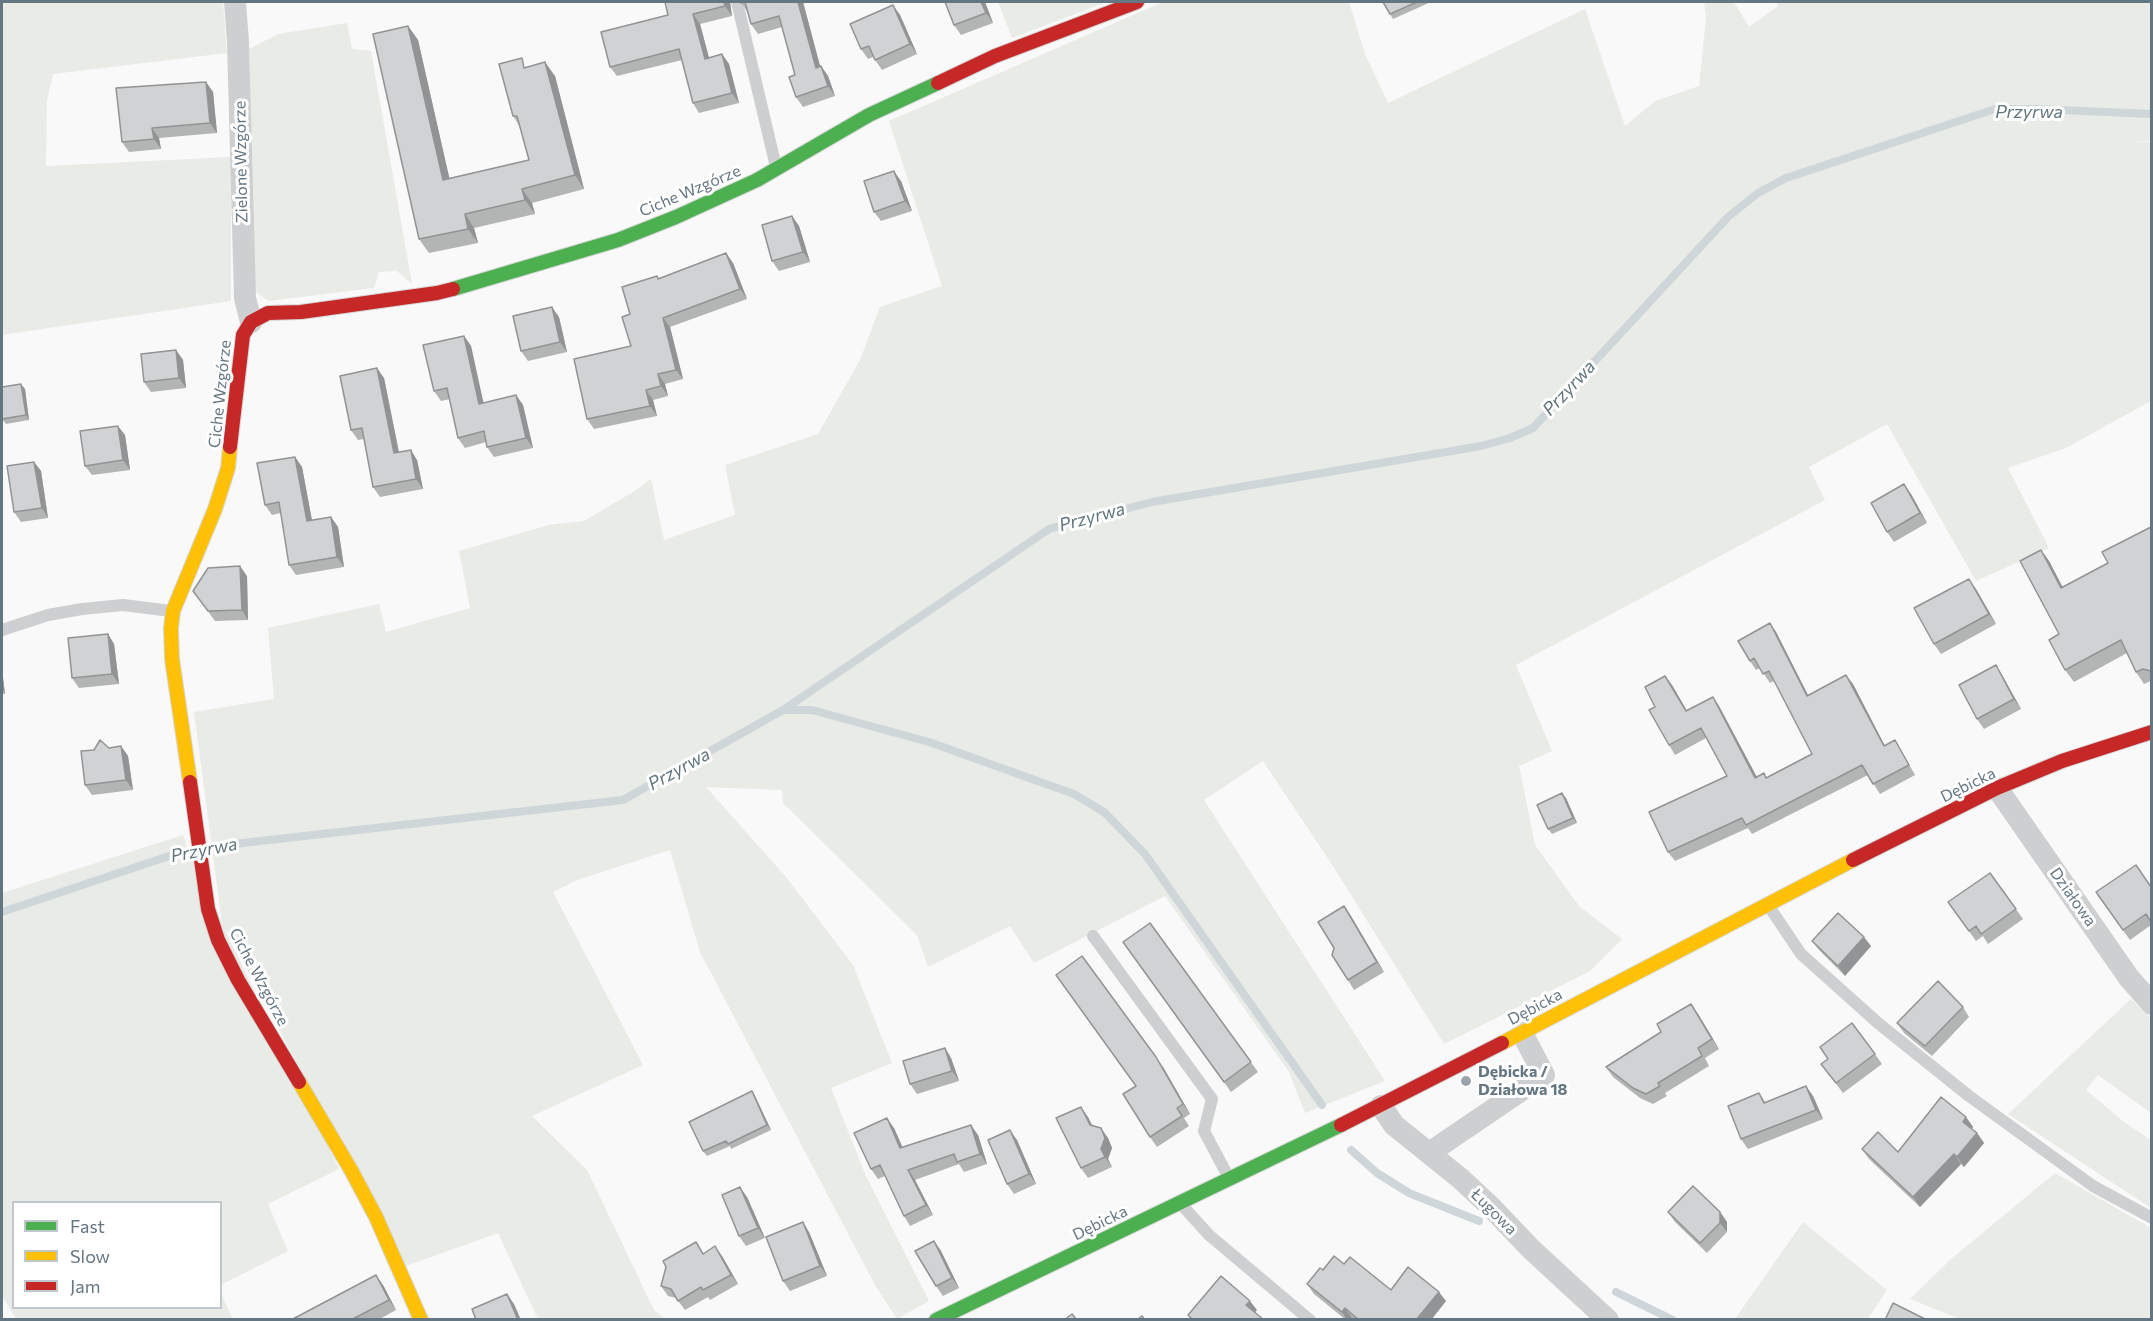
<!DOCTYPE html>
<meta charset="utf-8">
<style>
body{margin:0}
#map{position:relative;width:2153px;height:1321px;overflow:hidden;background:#f9f9f9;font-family:Commissioner,sans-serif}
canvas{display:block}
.frame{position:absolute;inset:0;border:3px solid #657683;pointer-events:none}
.legend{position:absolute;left:12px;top:1201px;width:210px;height:108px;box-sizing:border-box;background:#fff;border:2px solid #c1c8cd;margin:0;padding:8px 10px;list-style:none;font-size:18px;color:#657683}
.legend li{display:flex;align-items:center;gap:12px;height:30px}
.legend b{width:30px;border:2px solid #c1c8cd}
</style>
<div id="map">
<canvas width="2153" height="1321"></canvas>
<div class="frame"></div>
<ul class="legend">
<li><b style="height:8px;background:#4caf50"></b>Fast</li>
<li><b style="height:8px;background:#ffc107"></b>Slow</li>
<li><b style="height:8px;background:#c62828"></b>Jam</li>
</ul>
</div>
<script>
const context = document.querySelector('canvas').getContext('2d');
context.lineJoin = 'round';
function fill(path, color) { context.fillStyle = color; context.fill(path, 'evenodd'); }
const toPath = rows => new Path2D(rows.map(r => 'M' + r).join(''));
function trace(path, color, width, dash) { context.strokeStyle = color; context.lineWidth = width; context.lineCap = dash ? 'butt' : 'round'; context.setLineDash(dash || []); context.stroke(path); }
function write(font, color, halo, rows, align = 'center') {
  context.font = font + ' Commissioner,sans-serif'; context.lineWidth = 6; context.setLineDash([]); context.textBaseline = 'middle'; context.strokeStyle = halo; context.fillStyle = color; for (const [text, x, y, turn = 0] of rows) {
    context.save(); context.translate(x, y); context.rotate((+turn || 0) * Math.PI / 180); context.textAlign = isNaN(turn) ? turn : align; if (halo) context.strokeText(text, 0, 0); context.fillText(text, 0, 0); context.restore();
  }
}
fill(toPath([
 [2,2,223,2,227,53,53,74,47,100,46,166,231,157,231,301,2,335],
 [998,2,1107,2,1012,38],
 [1163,2,1349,2,1365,54,1388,103,1585,9,1625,126,1655,101,1699,86,1706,18,1704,2,1734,2,1749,27,1778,6,1777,2,2151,2,2151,141,2130,142,2151,142,2151,401,2066,448,2008,468,2049,548,1976,581,1887,424,1809,467,1825,500,1516,665,1552,751,1519,766,1535,845,1579,906,1622,939,1590,971,1444,1044,1333,866,1263,761,1204,800,1385,1081,1305,1113,1289,1072,1165,896,1034,963,1010,926,928,967,917,935,783,803,782,790,706,787,786,877,853,965,892,1063,831,1088,866,1176,929,1301,897,1319,875,1285,700,952,670,850,577,880,553,892,643,1065,532,1116,587,1170,654,1310,665,1319,538,1319,498,1233,406,1266,222,923,194,712,274,699,268,628,379,604,386,632,470,608,459,551,549,525,584,521,633,492,651,479,664,540,735,515,725,465,818,434,860,360,880,307,942,286,889,121],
 [347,23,352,49,371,51,412,284,397,271,379,272,374,288,269,301,254,291,249,49,278,34],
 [183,835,193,862,339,1169,268,1204,288,1251,221,1285,220,1202,14,1202,14,1308,220,1308,221,1294,233,1319,16,1319,2,1296,2,893],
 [2131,999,2151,1018,2151,1113,2098,1075,2086,1090,2124,1122,2151,1140,2151,1208,2008,1114],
 [2055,1173,2151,1228,2151,1319,1960,1319,1910,1299,1950,1260],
 [1803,1222,1887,1290,1868,1319,1735,1319]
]), '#e8ebe6');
trace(toPath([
 [784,710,812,710,929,742,1074,794,1104,812,1145,854,1322,1105],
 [207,847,623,800,783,710,1049,529,1152,502,1481,446,1510,438,1533,428,1728,217,1758,193,1786,178,1995,109,2035,109,2152,114],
 [2,912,175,854,192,851],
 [1351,1150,1377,1173,1409,1193,1479,1221],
 [1616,1292,1673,1320]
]), '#ced6d9', 8);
const fast = toPath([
 [453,289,618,240,676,217,757,180,869,115,938,83],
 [936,1320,1341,1125]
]);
const slow = toPath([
 [190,782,172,659,171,628,173,611,215,509,228,468,230,447],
 [1502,1043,1853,860],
 [299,1082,351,1170,376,1217,421,1320]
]);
const jam = toPath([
 [938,83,995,56,1137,2],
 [230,447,243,335,251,322,268,313,301,312,437,293,453,289],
 [190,782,208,909,218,940,238,980,299,1082],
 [1853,860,1997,788,2062,761,2152,732],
 [1341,1125,1502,1043]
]);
trace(fast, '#d5d6d7', 16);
trace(slow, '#d5d6d7', 16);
trace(jam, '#d5d6d7', 16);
trace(toPath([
 [737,2,776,167],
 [2,630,48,615,82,609,123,605,171,611],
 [1768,905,1801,954,1878,1023,1969,1096,2093,1186,2152,1218],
 [1093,936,1212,1099,1204,1131,1229,1178],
 [1181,1204,1209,1235,1310,1320]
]), '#cecfd0', 12);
trace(toPath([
 [235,2,238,42,245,298,251,322],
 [1997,788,2129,978,2152,1004],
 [1381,1106,1394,1125,1461,1179,1492,1208,1531,1249,1608,1320],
 [1429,1153,1544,1075,1522,1033]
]), '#cecfd0', 22);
trace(fast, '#4caf50', 14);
trace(slow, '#ffc107', 14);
trace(jam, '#c62828', 14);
fill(toPath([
 [665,2,730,2,732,16,700,24,709,58,722,54,729,64,739,103,699,113,693,103,682,60,617,76,610,67,668,15],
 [741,2,803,2,820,66,821,66,828,76,835,96,803,107,796,97,795,75,782,27,758,34,751,24,748,13],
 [985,2,993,23,961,35,954,25],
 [1383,2,1431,2,1393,19],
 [900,15,917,54,882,70,873,57,868,59,861,49],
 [408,26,418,40,449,178,529,160,519,125,513,116,527,67,555,76,584,189,532,203,535,214,474,228,478,243,429,253,419,239],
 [206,82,213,92,217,133,159,138,161,149,129,152,122,142],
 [901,181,912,211,881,221,874,212],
 [792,216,799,226,810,262,779,271,772,261],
 [733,263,747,299,670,327,683,379,665,384,668,396,653,400,657,416,594,429,587,419,631,346,630,314,657,276,659,279],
 [559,317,567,352,528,361,521,351],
 [464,336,471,346,483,403,516,395,523,405,533,448,494,457,487,447,486,442,465,448,458,438,450,399,441,401,434,391],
 [176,350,183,360,186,388,151,392,144,382],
 [384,378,399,452,417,460,423,489,380,497,373,487,364,439,358,440,351,430],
 [25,389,29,420,6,424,2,419],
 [125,435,130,470,92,475,85,466],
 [295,457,302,467,312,521,331,517,338,527,344,567,296,575,289,565,281,513,272,515,265,505],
 [34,462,41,471,48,518,21,522,14,512],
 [1911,494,1927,523,1894,542,1887,532],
 [2151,527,2151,681,2144,684,2136,672,2127,653,2074,682,2065,670,2059,634,2041,550,2049,561,2062,587,2108,563],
 [247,576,248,620,215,621,193,591],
 [1976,589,1996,624,1941,654,1934,644],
 [1770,623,1776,632,1808,695,1853,684,1885,746,1901,750,1915,775,1880,794,1868,775,1752,834,1748,828,1675,861,1668,852,1727,776,1706,738,1675,755,1669,745,1655,707,1672,685,1687,711,1713,697,1719,706,1757,777,1767,778,1812,754,1774,681,1770,683,1760,668,1756,670,1750,661],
 [108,634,114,644,119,684,79,688,72,678],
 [2,669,5,694,2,694],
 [2002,675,2021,709,1984,729,1977,719],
 [121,746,128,756,133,790,92,795,85,785,109,748],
 [1566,798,1577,823,1552,834,1548,829],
 [1990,873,2023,919,1988,944,1983,936,1976,941,1948,902],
 [2151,887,2151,925,2130,940,2096,892],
 [1344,906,1384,972,1354,990,1348,980,1334,948],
 [1150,923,1258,1072,1231,1092,1123,942],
 [1812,941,1871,946,1845,976,1819,950],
 [1963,1007,1969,1017,1932,1056,1904,1033,1897,1023],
 [1698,1014,1719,1049,1705,1058,1709,1066,1665,1093,1667,1096,1653,1104,1640,1098,1613,1077,1606,1067],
 [945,1048,951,1058,959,1081,917,1094,910,1084],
 [1875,1054,1882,1064,1843,1093,1821,1064,1828,1059],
 [1163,1067,1190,1114,1184,1118,1189,1126,1157,1147,1150,1137,1136,1086],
 [752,1091,755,1096,771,1130,731,1149,730,1146,707,1156,703,1151],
 [1759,1093,1766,1103,1813,1096,1823,1119,1748,1149,1741,1139],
 [1088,1117,1092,1126,1108,1138,1112,1148,1108,1159,1112,1167,1088,1178,1081,1168],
 [1966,1117,1973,1127,1972,1129,1977,1133,1984,1143,1964,1167,1961,1164,1920,1207,1869,1159,1862,1149,1898,1152],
 [894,1128,903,1148,978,1135,987,1164,964,1172,959,1164,915,1180,933,1215,910,1226,904,1216,885,1176,878,1179,871,1169],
 [1017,1140,1036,1184,1014,1194,1007,1184],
 [747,1197,765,1238,746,1246,739,1236],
 [1668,1212,1720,1212,1727,1222,1727,1232,1707,1253,1675,1222],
 [809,1232,827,1276,790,1291,783,1281],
 [934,1241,941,1251,959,1288,943,1296,936,1286],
 [704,1253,722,1256,738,1284,710,1300,708,1297,685,1310,676,1298,668,1296,661,1286],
 [1344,1264,1391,1290,1446,1301,1431,1320,1353,1320,1352,1318,1351,1320,1346,1320,1314,1294,1307,1284,1323,1270],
 [383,1285,396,1310,378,1320,291,1320]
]), '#b3b5b5');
fill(toPath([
 [724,2,730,2,732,16,725,6],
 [798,2,803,2,823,77,816,68],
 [981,2,985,2,993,23,986,13],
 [893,5,900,15,917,54,910,44],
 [693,14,700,24,712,69,705,59],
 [408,26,418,40,453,194,443,180],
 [722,54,729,64,739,103,732,93],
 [545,62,555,76,584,189,575,175],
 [821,66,828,76,835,96,828,86],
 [206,82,213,92,217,133,210,123],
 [152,128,159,138,161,149,154,139],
 [894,171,901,181,912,211,905,201],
 [522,189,532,203,535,214,525,200],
 [465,214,474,228,478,243,468,229],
 [792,216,799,226,810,262,803,252],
 [726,253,733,263,747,299,740,289],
 [552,307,559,317,567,352,560,342],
 [663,318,670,327,683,379,676,370],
 [464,336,471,346,486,414,479,404],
 [176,350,183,360,186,388,179,378],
 [377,368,384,378,401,463,394,453],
 [658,374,665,384,668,396,661,386],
 [21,384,25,389,29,420,26,415],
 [646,390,653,400,657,416,650,406],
 [516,395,523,405,533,448,526,438],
 [118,426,125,435,130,470,123,460],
 [411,450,417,460,423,489,416,479],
 [295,457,302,467,314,531,307,521],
 [34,462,41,471,48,518,42,508],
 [1904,484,1911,494,1927,523,1920,513],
 [331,517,338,527,344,567,337,557],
 [2041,550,2049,561,2069,599,2061,588],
 [240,566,247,576,248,620,242,610],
 [1969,579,1976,589,1996,624,1989,614],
 [1770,623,1776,632,1813,705,1807,696],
 [108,634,114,644,119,684,112,674],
 [1996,665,2002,675,2021,709,2014,699],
 [2,669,2,670,5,694,2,688],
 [1846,675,1853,684,1890,756,1884,746],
 [1665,676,1672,685,1692,720,1686,711],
 [1713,697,1719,706,1762,787,1755,778],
 [121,746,128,756,133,790,126,780],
 [1562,793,1566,798,1577,823,1573,818],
 [1344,906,1351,916,1384,972,1377,962],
 [1864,937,1871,946,1845,976,1838,966],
 [1691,1004,1698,1014,1719,1049,1712,1039],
 [945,1048,951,1058,959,1081,952,1071],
 [1156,1057,1163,1067,1190,1114,1183,1104],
 [1806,1086,1813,1096,1823,1119,1816,1110],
 [752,1091,755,1096,771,1130,767,1125],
 [1081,1107,1088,1117,1097,1135,1090,1125],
 [1966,1117,1973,1127,1970,1132,1963,1122],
 [887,1118,894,1128,907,1158,900,1148],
 [971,1125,978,1135,987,1164,980,1154],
 [1101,1128,1108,1138,1112,1148,1108,1159,1112,1167,1105,1157,1101,1149],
 [1010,1130,1017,1140,1036,1184,1029,1174],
 [1977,1133,1984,1143,1964,1167,1957,1157],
 [1954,1154,1961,1164,1920,1207,1913,1197],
 [908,1170,915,1180,933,1215,926,1205],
 [740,1187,747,1197,765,1238,758,1228],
 [1720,1212,1727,1222,1727,1232,1720,1223],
 [803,1222,809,1232,827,1276,820,1266],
 [934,1241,941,1251,959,1288,952,1278],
 [715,1246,722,1256,738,1284,731,1275],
 [376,1275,383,1285,396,1310,389,1300],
 [1439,1292,1446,1301,1431,1320,1416,1320],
 [507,1294,514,1304,521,1320,518,1320],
 [1250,1301,1257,1310,1253,1315,1246,1305],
 [1345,1308,1352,1318,1351,1320,1347,1320,1342,1312]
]), '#929394');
const building = toPath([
 [665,2,724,2,725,6,693,14,705,59,722,54,732,93,693,103,679,49,610,67,601,32,668,15,665,2],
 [741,2,798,2,816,68,821,66,828,86,796,97,789,77,795,75,779,16,751,24,745,2,741,3,741,2],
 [945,2,981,2,986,13,954,25,945,2],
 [1383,2,1417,2,1390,14,1383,2],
 [893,5,910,44,875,60,869,46,861,49,850,24,893,5],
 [408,26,443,180,529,160,517,116,513,116,499,64,522,58,524,68,545,62,575,175,522,189,525,200,465,214,468,229,419,239,373,34,408,26],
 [206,82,210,123,152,128,154,139,122,142,116,88,206,82],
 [894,171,905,201,874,212,864,181,894,171],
 [792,216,803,252,772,261,762,225,792,216],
 [726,253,740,289,663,318,676,370,658,374,661,386,646,390,650,406,587,419,574,359,631,346,622,317,630,314,622,287,657,276,658,279,726,253],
 [552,307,560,342,521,351,513,316,552,307],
 [464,336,479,404,516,395,526,438,487,447,484,431,458,438,447,388,434,391,423,345,464,336],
 [176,350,179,378,144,382,141,354,176,350],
 [377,368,394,453,411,450,416,479,373,487,362,428,351,430,340,376,377,368],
 [21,384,26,415,2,419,2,387,21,384],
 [118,426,123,460,85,466,80,431,118,426],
 [295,457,307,521,331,517,337,557,289,565,279,502,265,505,257,463,295,457],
 [34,462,42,508,14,512,7,466,34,462],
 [1904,484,1920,513,1887,532,1871,503,1904,484],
 [2151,527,2151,671,2143,669,2136,672,2121,640,2065,670,2049,640,2059,634,2020,561,2041,550,2061,588,2108,563,2102,552,2151,527],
 [240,566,242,610,208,611,193,591,208,568,240,566],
 [1969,579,1989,614,1934,644,1914,608,1969,579],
 [1770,623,1807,696,1846,675,1884,746,1895,740,1909,765,1873,784,1862,765,1746,825,1742,818,1668,852,1649,812,1727,776,1701,728,1669,745,1649,710,1655,707,1645,687,1665,676,1686,711,1713,697,1755,778,1764,773,1766,778,1812,754,1769,671,1763,674,1754,658,1750,661,1738,641,1770,623],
 [108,634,112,674,72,678,68,638,108,634],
 [1996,665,2014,699,1977,719,1959,685,1996,665],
 [100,740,109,748,121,746,126,780,85,785,81,751,94,750,100,740],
 [1562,793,1573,818,1548,829,1537,805,1562,793],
 [2136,865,2151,887,2151,922,2146,914,2123,930,2096,892,2136,865],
 [1990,873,2016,909,1981,934,1976,926,1969,931,1948,902,1990,873],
 [1344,906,1377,962,1348,980,1332,955,1334,948,1318,922,1344,906],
 [1838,913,1864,937,1838,966,1812,941,1838,913],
 [1150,923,1251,1062,1224,1082,1123,942,1150,923],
 [1082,956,1156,1057,1183,1104,1177,1108,1182,1116,1150,1137,1123,1094,1136,1086,1056,975,1082,956],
 [1938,981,1963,1007,1925,1046,1897,1023,1938,981],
 [1691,1004,1712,1039,1698,1048,1702,1056,1658,1083,1660,1086,1646,1094,1633,1088,1606,1067,1661,1032,1657,1024,1691,1004],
 [1852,1023,1875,1054,1836,1083,1821,1064,1828,1059,1820,1047,1852,1023],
 [945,1048,952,1071,910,1084,903,1061,945,1048],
 [1806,1086,1816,1110,1741,1139,1728,1106,1759,1093,1764,1103,1806,1086],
 [752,1091,767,1125,728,1144,726,1141,703,1151,689,1122,752,1091],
 [1941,1097,1966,1117,1963,1122,1977,1133,1957,1157,1954,1154,1913,1197,1862,1149,1878,1132,1898,1152,1941,1097],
 [1081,1107,1090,1125,1101,1128,1105,1138,1101,1149,1105,1157,1081,1168,1056,1118,1081,1107],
 [887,1118,900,1148,971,1125,980,1154,957,1162,954,1154,908,1170,926,1205,904,1216,880,1165,871,1169,854,1133,887,1118],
 [1010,1130,1029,1174,1007,1184,988,1140,1010,1130],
 [1693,1186,1720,1212,1720,1223,1700,1243,1668,1212,1693,1186],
 [740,1187,758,1228,739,1236,722,1195,740,1187],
 [803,1222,820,1266,783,1281,766,1237,803,1222],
 [934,1241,952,1278,936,1286,915,1251,934,1241],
 [696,1242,703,1254,715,1246,731,1275,703,1290,701,1287,678,1301,671,1289,661,1286,666,1267,663,1261,696,1242],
 [1334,1256,1344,1264,1350,1257,1391,1290,1408,1267,1439,1292,1416,1320,1359,1320,1345,1308,1342,1312,1307,1284,1320,1268,1323,1270,1334,1256],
 [376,1275,389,1300,351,1320,291,1320,376,1275],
 [1221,1276,1250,1301,1246,1305,1264,1320,1193,1320,1188,1315,1221,1276],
 [507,1294,518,1320,476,1320,472,1309,507,1294],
 [1893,1303,1927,1320,1885,1320,1893,1303],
 [1072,1314,1077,1320,1064,1320,1072,1314],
 [1142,1316,1145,1320,1136,1320,1142,1316]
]);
fill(building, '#d0d2d3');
trace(building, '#929394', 1.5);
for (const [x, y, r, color] of [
 [1466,1081,6,"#99a4ac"]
]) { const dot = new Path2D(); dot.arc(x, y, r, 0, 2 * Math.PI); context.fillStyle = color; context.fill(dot); trace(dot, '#fff', 2); }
write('16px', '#657683', '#fff', [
 ["Zielone Wzgórze",241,162,-91],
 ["Ciche Wzgórze",690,191,-23],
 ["Ciche Wzgórze",220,394,-84],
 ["Dębicka",1968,785,-26],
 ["Działowa",2073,897,55],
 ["Ciche Wzgórze",259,977,62],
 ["Dębicka",1535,1007,-28],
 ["Ługowa",1494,1212,45],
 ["Dębicka",1100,1223,-26]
]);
write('bold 16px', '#657683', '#fff', [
 ["Dębicka /",1478,1072],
 ["Działowa 18",1478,1090]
], 'left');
write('italic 18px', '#60757c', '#fff', [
 ["Przyrwa",2029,112],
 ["Przyrwa",1569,388,-47],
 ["Przyrwa",1092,517,-15],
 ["Przyrwa",679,769,-29],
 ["Przyrwa",204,850,-11]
]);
</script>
